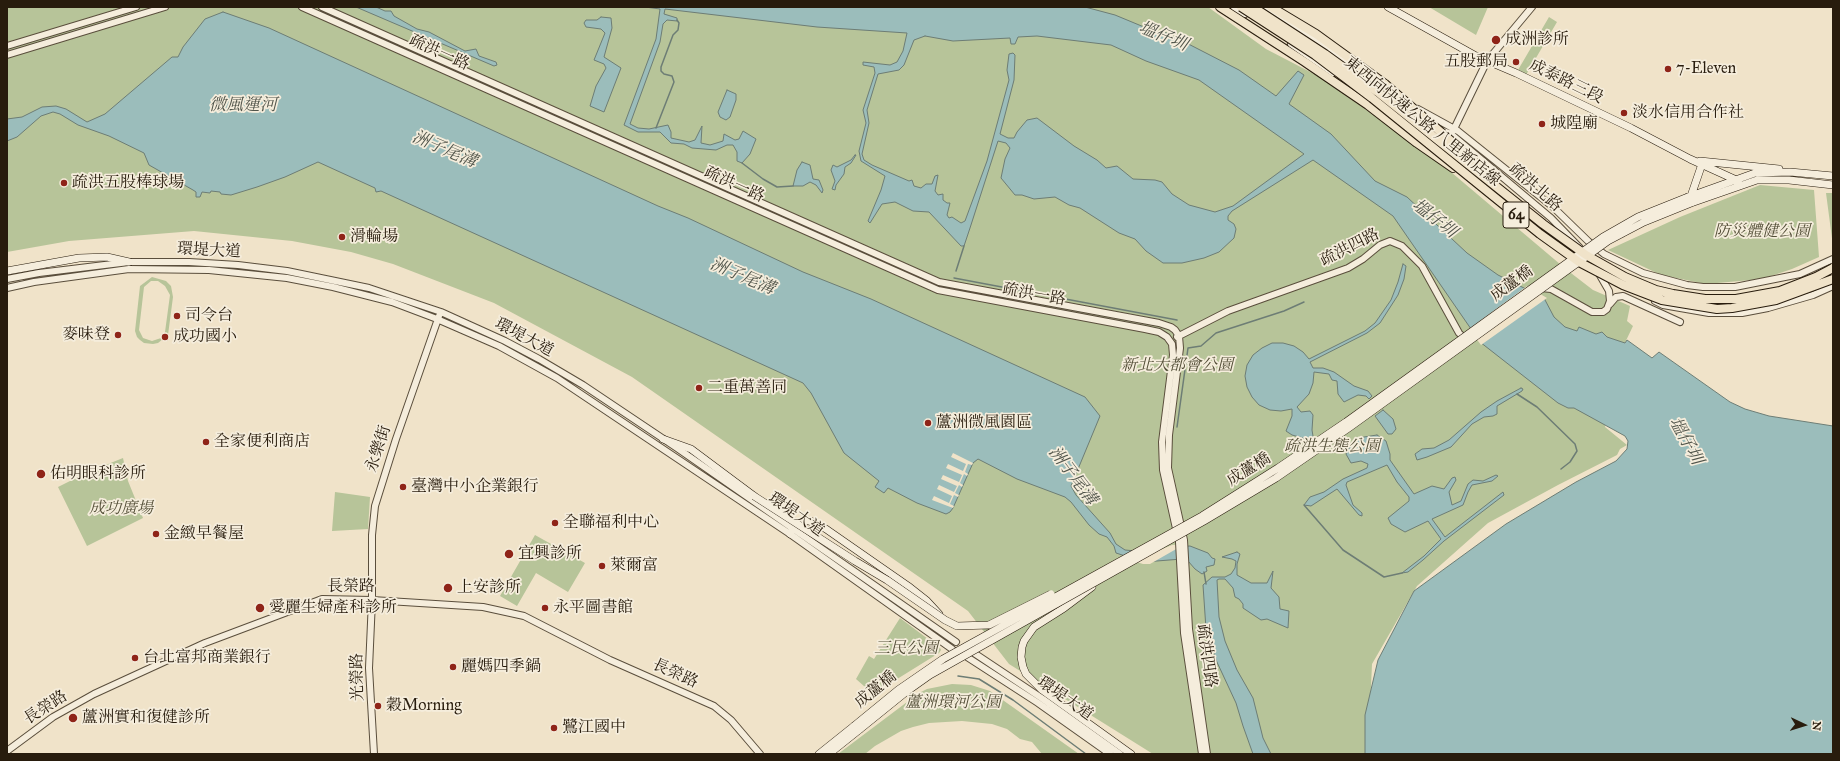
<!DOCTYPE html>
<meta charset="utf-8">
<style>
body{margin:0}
#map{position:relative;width:1840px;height:761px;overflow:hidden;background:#f0e3c9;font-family:"IM FELL Great Primer",serif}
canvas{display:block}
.frame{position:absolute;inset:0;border:8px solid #281c0d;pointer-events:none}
.north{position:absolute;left:1784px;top:705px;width:40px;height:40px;-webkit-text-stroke:3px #f5eddc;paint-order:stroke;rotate:94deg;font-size:11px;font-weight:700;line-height:16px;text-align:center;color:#281c0d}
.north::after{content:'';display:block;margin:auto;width:14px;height:18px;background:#281c0d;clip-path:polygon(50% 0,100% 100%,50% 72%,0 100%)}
</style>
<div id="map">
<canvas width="1840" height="761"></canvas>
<div class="frame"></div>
<div class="north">N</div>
</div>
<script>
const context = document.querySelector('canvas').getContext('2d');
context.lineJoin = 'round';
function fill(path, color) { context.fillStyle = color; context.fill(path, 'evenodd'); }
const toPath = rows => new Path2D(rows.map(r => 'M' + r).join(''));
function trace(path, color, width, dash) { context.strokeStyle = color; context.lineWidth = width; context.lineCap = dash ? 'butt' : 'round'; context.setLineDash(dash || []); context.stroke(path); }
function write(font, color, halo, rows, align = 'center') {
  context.font = font + ' "IM FELL Great Primer","Noto Serif TC",serif'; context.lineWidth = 3.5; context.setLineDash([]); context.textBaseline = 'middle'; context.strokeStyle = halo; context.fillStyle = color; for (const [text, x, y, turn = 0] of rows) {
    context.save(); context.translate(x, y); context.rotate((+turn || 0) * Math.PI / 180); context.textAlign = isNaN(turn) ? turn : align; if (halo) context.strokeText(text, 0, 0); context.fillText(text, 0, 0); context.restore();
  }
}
fill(toPath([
 [7,7,1208,7,1266,49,1318,76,1432,156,1567,270,1593,290,1630,306,1627,321,1633,326,1621,351,1605,427,1627,445,1620,449,1617,455,1558,485,1488,523,1417,586,1372,664,1368,754,1153,754,1009,664,968,611,632,377,494,303,393,264,351,252,292,241,194,231,69,241,7,252],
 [1429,7,1488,7,1476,35],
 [1549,17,1557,22,1526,75,1518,70],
 [1760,185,1814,190,1819,257,1792,269,1762,279,1706,284,1661,275,1608,250,1680,217],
 [1826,193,1833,193,1833,246],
 [152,277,166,281,171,286,173,297,168,335,158,343,153,344,144,343,140,340,137,337,135,331,140,286],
 [151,281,158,281,165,286,170,295,165,332,161,338,152,341,143,338,139,330,144,287],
 [123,458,128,481,143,518,87,546,58,487,88,472],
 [335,492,370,497,368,529,332,531],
 [535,535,585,563,568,592,536,573,517,606,500,596],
 [900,618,940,648,941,650,939,653,873,694,856,679,869,656,874,659],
 [952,684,971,685,990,691,1079,754,1042,754,1032,742,1020,739,1007,729,992,724,962,721,929,723,913,727,901,731,875,746,865,754,838,754,919,693,927,689]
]), '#b7c499');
const water = toPath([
 [356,7,376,7,385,11,391,11,394,16,417,29,429,32,465,51,476,49,479,56,496,62,497,65,494,66,356,7],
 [645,7,1085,7,1115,15,1156,32,1167,33,1239,70,1276,96,1298,71,1304,75,1289,104,1331,134,1375,181,1407,197,1467,253,1498,275,1544,298,1554,317,1565,327,1577,331,1579,327,1596,334,1602,332,1607,337,1625,343,1627,340,1652,358,1659,352,1730,402,1745,409,1769,416,1833,426,1833,754,1365,754,1365,715,1378,660,1414,591,1506,524,1576,482,1616,461,1627,449,1628,441,1625,436,1574,408,1568,408,1558,403,1480,342,1393,216,1313,160,1232,211,1228,216,1228,220,1234,224,1236,229,1234,238,1219,252,1204,258,1182,263,1163,263,1146,251,1135,239,1119,233,1080,208,1069,205,1055,197,1034,199,1022,195,1015,195,1001,178,1005,159,1010,148,1006,143,998,141,970,228,964,246,961,246,929,212,913,211,895,202,882,204,870,223,868,221,881,190,885,176,861,161,859,151,866,123,863,110,875,73,874,67,863,65,863,62,890,65,897,62,903,51,907,33,817,27,665,9,664,14,677,18,677,21,667,20,663,24,660,42,630,124,638,128,649,129,668,125,671,132,671,138,689,142,695,140,702,126,701,143,710,145,723,141,724,134,735,140,739,139,743,131,756,139,750,154,742,163,737,161,737,152,733,145,727,145,716,150,692,148,684,144,671,143,660,132,638,132,624,125,656,39,660,9,645,7],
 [925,36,953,41,1010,38,1011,44,1015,44,1018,37,1037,36,1111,45,1146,61,1199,80,1304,154,1233,206,1215,212,1189,205,1172,194,1162,182,1155,180,1133,179,1117,166,1106,168,1097,160,1074,146,1037,118,1027,120,1017,132,1014,138,1008,138,1000,134,1014,80,1015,55,1013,53,1009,54,1007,70,1009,80,987,161,965,221,961,223,952,217,949,218,947,215,950,203,947,203,943,200,943,194,938,195,935,191,938,175,935,176,932,184,926,184,921,188,914,186,912,180,909,181,872,165,864,160,862,154,869,123,867,110,878,74,899,70,904,65,914,40,925,36],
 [223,12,269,28,658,206,688,218,803,272,871,299,1085,397,1100,416,1071,486,1076,495,1110,533,1116,544,1125,550,1158,553,1172,547,1190,546,1208,553,1212,558,1215,559,1214,565,1206,567,1207,571,1202,574,1195,569,1188,561,1182,559,1144,562,1116,553,1114,546,1107,537,1099,534,1089,525,1071,502,1065,497,1017,479,978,459,973,463,953,508,950,512,946,514,917,503,888,488,884,493,875,487,879,481,844,453,811,393,803,383,381,191,376,192,375,188,318,162,285,177,257,187,231,195,221,194,220,192,211,191,210,193,202,192,200,197,196,197,196,192,193,190,149,165,144,153,109,136,78,125,60,114,53,112,41,116,17,137,7,141,7,119,22,117,42,107,56,106,66,109,87,122,105,114,172,57,178,57,183,47,205,19,223,12],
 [601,17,611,18,612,28,604,57,621,68,604,112,590,106,596,86,606,68,604,64,594,60,605,33,601,29,586,27,584,23,586,20,597,20,601,17],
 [727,90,736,94,736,100,730,117,726,120,720,117,718,112,727,90],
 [855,155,856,155,851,163,845,167,844,174,836,185,835,190,832,189,835,181,831,170,833,165,837,167,851,160,855,155],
 [802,162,810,165,813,179,819,180,823,190,822,193,816,185,810,182,803,186,793,186,797,170,802,162],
 [1403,264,1406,266,1404,279,1398,295,1380,323,1367,333,1310,362,1313,368,1323,368,1334,372,1354,386,1368,391,1372,396,1369,399,1366,396,1358,395,1344,402,1338,394,1337,381,1332,380,1329,374,1314,372,1313,383,1309,394,1297,407,1301,412,1310,411,1313,415,1312,430,1313,436,1310,440,1292,435,1286,431,1292,416,1292,409,1281,411,1270,410,1259,405,1252,397,1247,387,1245,376,1247,365,1253,355,1262,348,1272,343,1283,343,1294,346,1303,352,1309,359,1365,331,1375,323,1391,300,1398,282,1403,264],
 [1521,388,1523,389,1522,391,1497,406,1497,414,1493,416,1484,417,1472,424,1451,447,1427,457,1417,460,1415,454,1422,449,1434,448,1449,440,1481,412,1497,401,1521,388],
 [1383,410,1393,419,1396,429,1392,434,1388,434,1375,416,1383,410],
 [1377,435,1386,441,1390,454,1390,460,1414,494,1432,486,1444,489,1452,478,1455,477,1456,480,1449,492,1452,505,1461,501,1468,484,1473,480,1483,481,1496,475,1498,476,1492,481,1472,485,1468,492,1463,505,1432,519,1445,537,1503,492,1504,495,1444,541,1423,560,1408,572,1402,573,1424,556,1441,539,1428,521,1405,532,1391,524,1388,518,1409,501,1409,497,1397,482,1387,465,1347,482,1346,485,1353,505,1362,513,1362,516,1359,515,1337,489,1311,506,1304,505,1310,497,1324,492,1343,479,1367,468,1368,464,1361,461,1351,463,1346,454,1352,443,1364,437,1377,435],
 [1237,552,1240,554,1237,564,1237,575,1251,583,1267,583,1273,571,1271,588,1279,597,1280,609,1289,611,1288,628,1267,619,1261,620,1243,608,1243,604,1239,599,1235,597,1233,588,1225,579,1219,579,1217,580,1219,617,1225,641,1237,670,1253,698,1263,738,1271,754,1253,754,1243,726,1236,703,1216,660,1209,635,1206,629,1203,585,1212,577,1225,577,1231,574,1235,568,1236,561,1232,559,1222,557,1237,552]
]);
fill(water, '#9bbdbb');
trace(water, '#6d7d75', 1);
fill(toPath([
 [1527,286,1547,298,1481,345,1469,329],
 [953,453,973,463,972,465,968,464,965,472,968,474,967,476,964,474,960,483,963,485,962,487,959,485,955,493,959,495,958,497,954,495,950,504,954,506,953,508,932,500,934,496,949,503,952,496,937,489,939,485,954,492,957,486,941,479,943,475,959,482,962,475,946,468,948,464,963,471,966,464,951,457],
 [1185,544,1150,564,1143,564,1124,558,1157,551,1172,545]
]), '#f0e3c9');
trace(toPath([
 [656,128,674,82,672,76,664,74,661,71,661,67,673,35,678,30,679,23,677,20],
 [742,163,763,179,777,187,793,186],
 [956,271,964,246],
 [954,278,1177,320],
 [1517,394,1537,407,1575,444,1577,451,1570,462,1561,469],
 [1177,427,1188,348,1201,346,1216,333,1284,311,1304,302],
 [1304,505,1343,550,1384,577,1402,573],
 [1204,572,1206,584],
 [958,676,979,679,1013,700,1086,754]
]), '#6d7d75', 1.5);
const tertiary = toPath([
 [302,7,938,290,1145,329,1159,332,1167,337,1172,344,1173,355,1162,442,1163,470,1179,542,1184,633,1202,754],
 [322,7,939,282,1159,323,1171,327,1175,330,1179,336,1180,348,1169,435,1168,468,1184,540,1189,629,1207,754],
 [1234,7,1245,14],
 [1263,7,1339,56,1390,94,1399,99],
 [1291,44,1333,73],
 [7,46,136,7],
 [7,55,165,7],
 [1418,109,1458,131,1553,207,1588,241,1604,254,1643,273,1687,285,1703,287,1735,287,1800,274,1833,259],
 [1441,130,1451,134,1551,218,1580,248],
 [1453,131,1487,61,1532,7],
 [7,279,39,273,129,262,189,262,238,265,287,271,369,288,441,312,505,341,539,359,583,385,677,448,956,642],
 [7,288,34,282,129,269,209,270,287,278,333,287,392,302,437,319,499,346,557,378,790,534,952,649],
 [1541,288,1551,289,1592,312,1603,312,1607,309,1610,301,1609,291,1590,258],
 [1655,301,1663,305,1709,313,1742,313,1768,308,1813,295,1833,286],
 [1610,304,1616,297,1623,296,1680,322],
 [1177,337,1228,311,1348,268,1363,259,1380,245,1390,241,1402,246,1422,266,1459,333,1462,336,1467,337],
 [974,653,1043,699,1120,754],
 [967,657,1038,703,1110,754],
 [7,751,53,717,94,694,205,643,322,599,372,600,483,607,524,616,610,660,714,706,731,720,760,754],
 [374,754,369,668,372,600,372,535,375,506,396,439,439,316]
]);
const secondary = toPath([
 [1388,7,1476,56,1516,73,1631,128,1690,159,1734,179,1741,185],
 [1700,161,1779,169],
 [1691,196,1702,164],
 [1688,197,1755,173,1790,172,1833,176],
 [1691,203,1757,180,1789,180,1833,185],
 [7,271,79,258,107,257,129,262],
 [663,439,691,449,754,496],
 [790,534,796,523,805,520,813,522,826,529,908,586,927,601,939,614],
 [1092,587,1064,608,1034,627,1024,641,1022,647,1021,657,1023,667,1026,674,1042,690,1131,754],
 [819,754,854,726],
 [829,754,859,730]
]);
const trunk = toPath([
 [1220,7,1305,62,1368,105,1417,143,1453,168],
 [1271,7,1316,34,1385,84]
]);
trace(tertiary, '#5a4e3c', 8);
trace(secondary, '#281c0d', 8);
trace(trunk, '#281c0d', 10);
trace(tertiary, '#f5eddc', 6);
trace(secondary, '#f5eddc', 7);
trace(trunk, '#f0e3c9', 8);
const secondaryBridge = toPath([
 [754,496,855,561,887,580,945,620,957,626,989,625,1051,594],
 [854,726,898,690,943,659,1202,516,1278,468,1346,422,1603,237,1638,217,1688,197],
 [859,730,906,692,930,675,1204,521,1276,478,1350,427,1608,241,1644,222,1691,203]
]);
const trunkBridge = toPath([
 [1241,7,1315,55,1372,98,1540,234,1579,262,1623,285,1662,300,1717,309,1732,308,1776,300,1833,279],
 [1253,7,1325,54,1379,93,1543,224,1586,255,1625,277,1656,290,1673,294,1705,299,1736,299,1780,291,1816,277,1833,268],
 [1385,84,1486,171]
]);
trace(secondaryBridge, '#281c0d', 8, []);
trace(trunkBridge, '#281c0d', 10, []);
trace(secondaryBridge, '#f5eddc', 7);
trace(trunkBridge, '#f0e3c9', 8);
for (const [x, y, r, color] of [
 [1496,40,5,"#8f2418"],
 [1516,62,4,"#8f2418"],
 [1668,69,4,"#8f2418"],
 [1624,113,4,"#8f2418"],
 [1542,124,4,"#8f2418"],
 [64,183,4,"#8f2418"],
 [342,237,4,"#8f2418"],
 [177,316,4,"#8f2418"],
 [118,335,4,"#8f2418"],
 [165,337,4,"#8f2418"],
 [699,388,4,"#8f2418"],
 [928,423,4,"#8f2418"],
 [206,442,4,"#8f2418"],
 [41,474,5,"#8f2418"],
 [403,487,4,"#8f2418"],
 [555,523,4,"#8f2418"],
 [156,534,4,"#8f2418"],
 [509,554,5,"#8f2418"],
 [602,566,4,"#8f2418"],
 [448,588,5,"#8f2418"],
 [260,608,5,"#8f2418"],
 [545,608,4,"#8f2418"],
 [135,658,4,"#8f2418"],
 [453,667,4,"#8f2418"],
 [378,706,4,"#8f2418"],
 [73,718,5,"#8f2418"],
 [554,728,4,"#8f2418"]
]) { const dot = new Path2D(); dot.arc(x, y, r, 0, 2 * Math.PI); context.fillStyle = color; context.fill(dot); trace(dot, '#f5eddc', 1.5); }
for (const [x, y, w] of [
 [1516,215,26]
]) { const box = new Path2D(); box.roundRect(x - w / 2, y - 13, w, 26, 3); context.fillStyle = '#f5eddc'; context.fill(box); trace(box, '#281c0d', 1); }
write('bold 15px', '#281c0d', null, [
 ["64",1516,215]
]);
write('16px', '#281c0d', '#f5eddc', [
 ["成洲診所",1505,40],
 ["五股郵局",1508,62,"right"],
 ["7-Eleven",1676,69],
 ["淡水信用合作社",1632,113],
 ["城隍廟",1550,124],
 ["疏洪五股棒球場",72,183],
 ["滑輪場",350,237],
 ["司令台",185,316],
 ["麥味登",110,335,"right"],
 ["成功國小",173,337],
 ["二重萬善同",707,388],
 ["蘆洲微風園區",936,423],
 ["全家便利商店",214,442],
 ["佑明眼科診所",50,474],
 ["臺灣中小企業銀行",411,487],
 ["全聯福利中心",563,523],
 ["金緻早餐屋",164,534],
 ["宜興診所",518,554],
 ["萊爾富",610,566],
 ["上安診所",457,588],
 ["愛麗生婦產科診所",269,608],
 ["永平圖書館",553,608],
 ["台北富邦商業銀行",143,658],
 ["麗媽四季鍋",461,667],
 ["穀Morning",386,706],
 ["蘆洲實和復健診所",82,718],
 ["鷺江國中",562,728]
], 'left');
write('16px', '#281c0d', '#f5eddc', [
 ["疏洪一路",439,53,24],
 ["成泰路三段",1566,82,26],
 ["東西向快速公路 八里新店線",1422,122,39],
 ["疏洪一路",734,185,24],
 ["疏洪北路",1535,188,41],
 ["疏洪四路",1350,248,-27],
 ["環堤大道",209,251,3],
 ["成蘆橋",1512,284,-36],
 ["疏洪一路",1034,295,10],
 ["環堤大道",524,338,28],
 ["永樂街",379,449,-72],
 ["成蘆橋",1249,470,-32],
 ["環堤大道",796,515,35],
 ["長榮路",351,587],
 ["疏洪四路",1206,656,82],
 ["長榮路",675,674,24],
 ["光榮路",358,677,-91],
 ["成蘆橋",876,690,-39],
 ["環堤大道",1065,699,35],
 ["長榮路",46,708,-33]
]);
write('italic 16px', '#534e37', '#f5eddc', [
 ["防災體健公園",1762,232],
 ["新北大都會公園",1177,366],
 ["疏洪生態公園",1332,447],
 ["成功廣場",121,509],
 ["三民公園",906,649],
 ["蘆洲環河公園",953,703]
]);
write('italic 17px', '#50544a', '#f5eddc', [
 ["塭仔圳",1163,37,22],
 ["微風運河",243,106],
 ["洲子尾溝",444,150,23],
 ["塭仔圳",1434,219,38],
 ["洲子尾溝",742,277,23],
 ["塭仔圳",1685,441,61],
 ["洲子尾溝",1072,476,53]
]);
</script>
